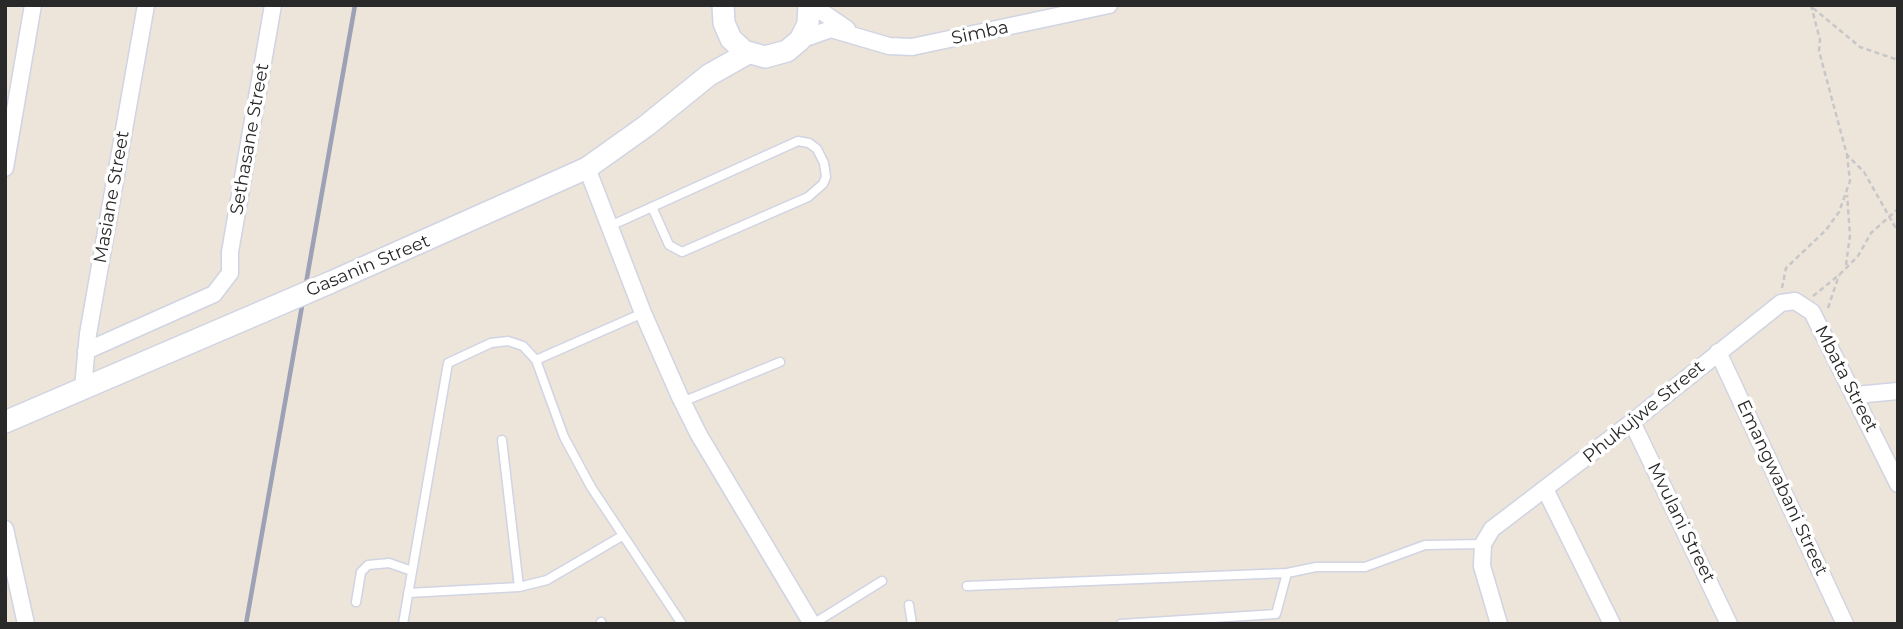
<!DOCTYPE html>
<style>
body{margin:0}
#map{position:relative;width:1903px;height:629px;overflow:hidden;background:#ede4da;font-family:Montserrat,sans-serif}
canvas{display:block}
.frame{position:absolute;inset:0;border:7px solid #292929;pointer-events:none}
</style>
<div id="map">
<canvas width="1903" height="629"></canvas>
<div class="frame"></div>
</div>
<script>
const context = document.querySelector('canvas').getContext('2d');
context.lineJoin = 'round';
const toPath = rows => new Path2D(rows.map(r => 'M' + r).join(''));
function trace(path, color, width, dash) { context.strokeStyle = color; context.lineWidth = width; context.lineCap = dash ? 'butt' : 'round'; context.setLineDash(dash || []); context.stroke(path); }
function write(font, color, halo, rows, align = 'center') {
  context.font = font + ' Montserrat,sans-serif'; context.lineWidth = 7; context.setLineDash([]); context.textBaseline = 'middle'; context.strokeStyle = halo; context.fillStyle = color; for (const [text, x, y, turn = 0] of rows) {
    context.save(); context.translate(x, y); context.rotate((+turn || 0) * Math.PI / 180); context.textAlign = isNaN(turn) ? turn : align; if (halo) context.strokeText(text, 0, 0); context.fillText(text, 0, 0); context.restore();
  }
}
const lane = toPath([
 [610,226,652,207,798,141,809,143,817,149,824,163,826,177,823,184,808,197,682,252,669,245,652,207],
 [536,360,643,313],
 [682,402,780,362],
 [502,440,519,587],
 [967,586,1287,573,1316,567,1365,567,1425,545,1483,544],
 [408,593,519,587,547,580,622,536],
 [356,602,361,572,368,565,389,563,412,571],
 [909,605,912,624],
 [601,622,602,624],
 [403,624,448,363,491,343,508,341,523,346,536,360,564,437,591,487,682,624],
 [813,624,882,581],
 [1121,624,1276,614,1287,573]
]);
const street = toPath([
 [812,5,847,29],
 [800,40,831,29,889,46,912,47,1109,5],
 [5,168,33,5],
 [587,168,643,313,680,397,699,435,812,624],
 [86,351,214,294,230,273,230,252,273,5],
 [1718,352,1845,624],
 [83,388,88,334,146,5],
 [1856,395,1898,391],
 [1632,422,1729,624],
 [1545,489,1612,624],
 [5,529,26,624],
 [1499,624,1482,566,1483,544,1492,529,1632,422,1781,303,1795,301,1812,312,1898,484]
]);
const secondary = toPath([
 [723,5,724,23,731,39,744,51,765,57,787,51,800,40,808,24,809,5],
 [329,283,587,168,646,126,709,75,748,53],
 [5,422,264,311]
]);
trace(lane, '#d0d4e3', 11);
trace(street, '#d0d4e3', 19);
trace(secondary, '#d0d4e3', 24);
trace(toPath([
 [1811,5,1820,40,1819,51,1847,155,1864,172,1898,232],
 [1813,8,1860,47,1898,60],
 [1846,265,1850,235,1847,195],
 [1782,288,1786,268,1826,230,1839,212,1850,181,1847,155],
 [1813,296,1839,275,1858,256,1871,233,1898,209],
 [1828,308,1839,275]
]), '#c7c7c7', 2.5, [5, 3.5]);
trace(lane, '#fff', 8);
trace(street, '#fff', 16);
trace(secondary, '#fff', 21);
trace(toPath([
 [246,624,355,5]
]), '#9da1b5', 4.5);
const secondaryBridge = toPath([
 [264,311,329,283]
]);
trace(secondaryBridge, '#d0d4e3', 24, []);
trace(secondaryBridge, '#fff', 21);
write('18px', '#292929', '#fff', [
 ["Simba",980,33,-12],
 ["Sethasane Street",250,139,-80],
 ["Masiane Street",112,197,-80],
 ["Gasanin Street",368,266,-23],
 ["Mbata Street",1846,379,63],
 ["Phukujwe Street",1644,412,-39],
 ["Emangwabani Street",1782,488,65],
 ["Mvulani Street",1681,523,64]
]);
</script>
